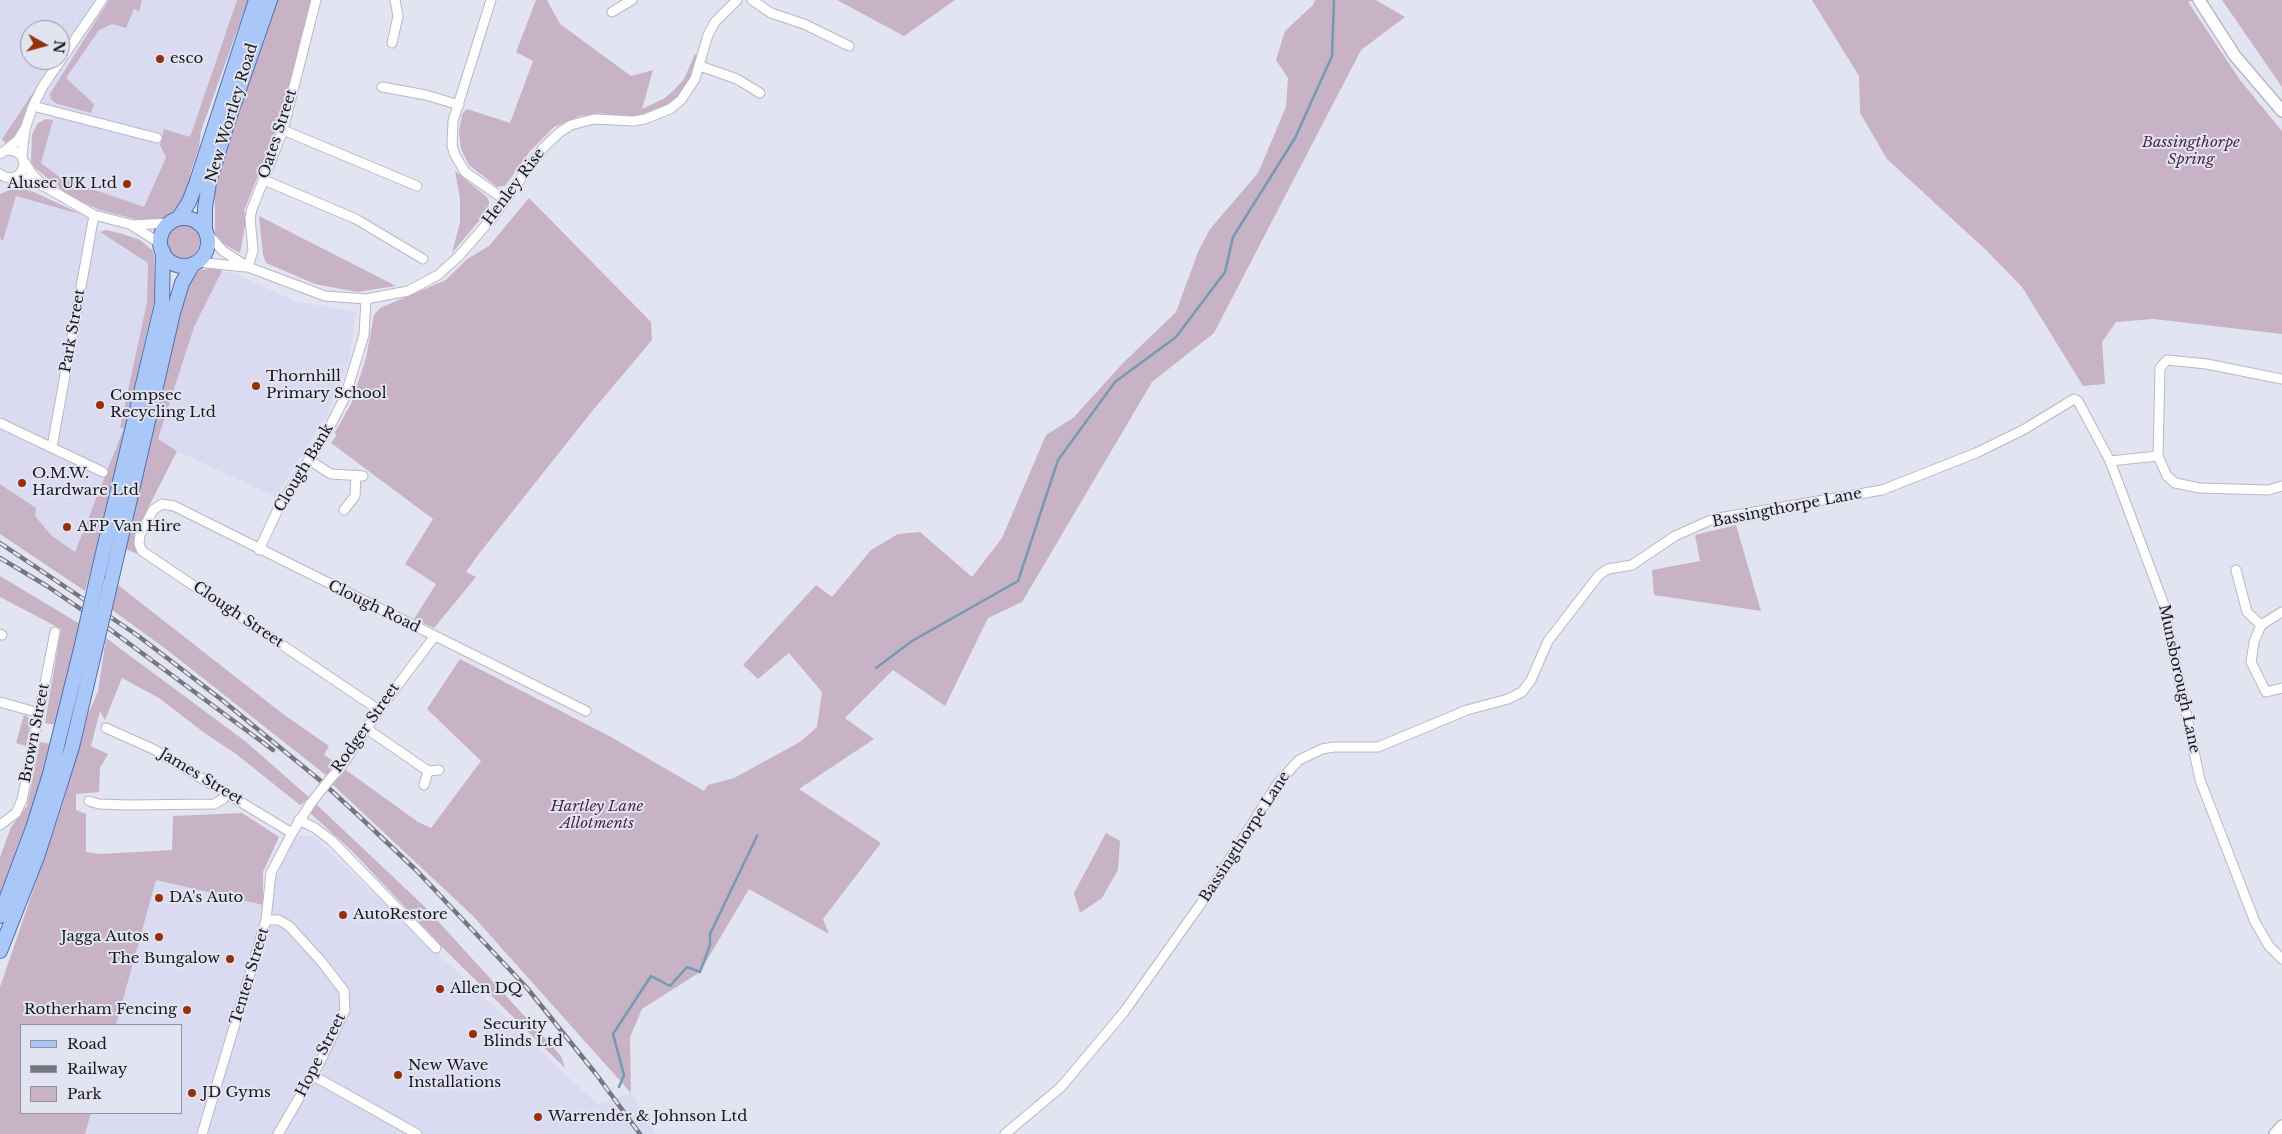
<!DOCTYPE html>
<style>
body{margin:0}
#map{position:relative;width:2282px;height:1134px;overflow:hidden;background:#e3e4f2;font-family:"Libre Baskerville",serif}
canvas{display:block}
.legend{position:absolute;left:20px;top:1024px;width:162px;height:90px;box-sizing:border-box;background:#e3e4f2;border:1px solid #92929d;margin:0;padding:6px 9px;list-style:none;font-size:15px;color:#18181d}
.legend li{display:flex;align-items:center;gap:10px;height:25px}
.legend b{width:25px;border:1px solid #92929d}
.north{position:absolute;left:20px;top:20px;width:50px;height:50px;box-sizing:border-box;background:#e3e4f2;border:1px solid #92929d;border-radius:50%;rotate:97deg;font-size:14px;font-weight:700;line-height:20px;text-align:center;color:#18181d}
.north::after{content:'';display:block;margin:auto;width:18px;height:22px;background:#963009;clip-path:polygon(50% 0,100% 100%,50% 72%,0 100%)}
</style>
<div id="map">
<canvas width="2282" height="1134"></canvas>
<ul class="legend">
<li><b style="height:6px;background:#aac7fa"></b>Road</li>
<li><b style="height:6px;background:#75767f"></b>Railway</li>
<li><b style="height:14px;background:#c7b3c5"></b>Park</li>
</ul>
<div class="north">N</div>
</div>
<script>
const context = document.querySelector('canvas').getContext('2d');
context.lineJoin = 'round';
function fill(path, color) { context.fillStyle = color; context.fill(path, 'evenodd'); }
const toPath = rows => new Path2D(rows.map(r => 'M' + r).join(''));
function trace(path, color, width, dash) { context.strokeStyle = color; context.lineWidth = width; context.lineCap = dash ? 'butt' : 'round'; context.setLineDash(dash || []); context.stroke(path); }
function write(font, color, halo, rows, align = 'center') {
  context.font = font + ' "Libre Baskerville",serif'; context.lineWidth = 4; context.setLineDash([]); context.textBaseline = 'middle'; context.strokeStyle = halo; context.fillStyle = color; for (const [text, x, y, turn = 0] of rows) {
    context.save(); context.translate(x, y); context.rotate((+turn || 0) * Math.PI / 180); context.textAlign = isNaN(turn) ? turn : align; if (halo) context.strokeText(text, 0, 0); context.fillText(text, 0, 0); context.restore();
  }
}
fill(toPath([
 [0,0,237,0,190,137,164,129,160,145,166,156,144,207,61,178,40,163,53,120,36,88,0,140],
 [30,30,60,30,60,60,30,60],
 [16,196,93,218,100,233,148,263,147,302,121,428,125,427,75,552,52,536,35,516,9,489,0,484,0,238,3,240],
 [222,271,236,274,295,301,356,312,349,362,329,411,276,497,177,451,158,439,194,327],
 [296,835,313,836,597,1104,631,1093,657,1134,85,1134,91,1113,181,1113,181,1025,116,1025,156,880,263,905]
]), '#dadbf1');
fill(toPath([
 [109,0,142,0,139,12,134,9,126,28,112,24,99,30,66,78,94,104,91,113,55,103,51,99,50,94],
 [237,0,248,0,201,131,199,147,190,174,192,180,185,198,174,214,156,221,142,221,100,210,72,198,35,168,31,162,32,134,38,123,46,119,53,120,41,163,61,178,144,207,166,157,160,145,164,129,190,137],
 [276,0,313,0,278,125,244,211,247,215,240,253,222,243,215,236,215,184],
 [536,0,547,0,560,24,631,76,653,70,642,109,665,98,674,90,684,79,695,54,699,57,686,86,674,100,657,110,639,116,624,117,601,113,580,116,554,127,530,151,505,186,497,187,469,165,461,149,459,132,462,114,467,109,510,123,533,61,516,52],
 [837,0,955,0,904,36],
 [1315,0,1376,0,1405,17,1361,50,1214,333,1152,382,1022,602,988,618,945,706,893,670,845,718,874,739,799,789,881,843,823,919,829,934,749,889,700,972,642,1009,630,1037,631,1093,472,915,332,784,342,771,346,770,418,822,431,828,481,761,427,709,460,659,611,737,704,791,708,785,734,778,800,742,817,727,822,692,789,653,758,679,743,665,816,585,832,597,871,550,898,534,920,532,972,577,1002,538,1046,435,1073,418,1123,363,1176,312,1198,252,1210,229,1258,173,1286,107,1288,78,1276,60,1285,31,1313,5],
 [1812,0,2195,0,2188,2,2240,80,2282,131,2282,334,2154,319,2116,322,2102,342,2105,384,2083,386,2022,287,1987,251,1887,159,1860,113,1859,76],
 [2222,0,2282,0,2282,87],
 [36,88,17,137,5,143,2,139],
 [455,171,487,197,489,202,488,210,452,253,460,222,460,199],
 [17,187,36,193,83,215,16,196,3,241,0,238,0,194],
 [529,198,651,322,652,340,593,410,478,555,466,572,476,577,434,628,414,619,436,584,405,564,433,519,331,443,336,436,335,432,351,404,366,358,374,315,380,308,446,280,467,259,489,246],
 [259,216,396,286,357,292,315,284,266,263,263,255],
 '166 241a17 17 0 1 1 34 0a17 17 0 1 1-34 0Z',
 [106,230,123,234,140,240,152,250,154,255,155,298,102,527,85,591,0,534,0,484,36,508,35,516,52,536,75,552,124,428,120,428,147,302,148,263,100,232],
 [214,268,222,271,194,327,158,439,177,451,134,536,134,546,141,555,125,549,169,353,187,288,193,277,200,270],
 [1736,525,1761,611,1654,595,1652,570,1700,561,1695,535],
 [0,576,80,624,56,725,45,723,61,629,0,597],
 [118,585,283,714,329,746,324,755,338,764,332,772,327,776,166,649,112,610],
 [106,638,245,741,310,798,300,805,236,754,206,734,159,698,122,678,105,720,100,711,91,746,108,754,100,768,99,792,76,794,76,810,86,814,86,852,101,854,172,850,173,816,242,813,279,837,263,872,263,905,156,880,116,1025,21,1025,21,1113,91,1113,85,1134,0,1134,0,987,62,806,88,715,98,691],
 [24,715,28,717,31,721,26,746,16,743],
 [40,742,52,744,30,820,0,900,0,857,11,827,27,806],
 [316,804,425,907,561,1056,565,1068,448,953,354,853,309,812],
 [1106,833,1120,841,1118,870,1102,898,1080,913,1074,893]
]), '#c7b3c5');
trace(toPath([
 [876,668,912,641,1018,581,1058,460,1115,382,1176,337,1225,272,1233,237,1295,138,1332,56,1334,0],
 [619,1087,624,1075,613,1034,651,976,670,986,687,967,700,972,710,945,710,934,757,836]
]), '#759ab3', 2.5);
const minor = toPath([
 [491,0,453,121,452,146,455,155,465,172,505,200],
 [752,0,771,13,804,24,849,46],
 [612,12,632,0],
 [392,43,398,16,395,0],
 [700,66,737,79,760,93],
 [382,87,426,95,459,105],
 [33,106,157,138],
 [283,130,417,186],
 [6,150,18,140,24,130],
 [0,154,6,150,15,151,22,156,24,165,21,173,14,178,5,177,0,174],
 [22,156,25,129,33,106,43,86,102,0],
 [23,160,32,174,44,186,94,215,133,225,170,223],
 [18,176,42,186],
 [264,180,356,219,423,259],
 [133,226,161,244],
 [207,233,223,251,248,267,325,296,366,299,408,291,438,275,459,256,492,218,543,148,560,132,571,125,594,119,633,121,645,119,670,109,681,100,695,79,708,35,715,22,737,0],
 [198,262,245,267],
 [248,267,253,250,250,218,252,209,283,130,316,0],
 [2282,379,2207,364,2167,360,2160,368,2158,456,2167,476,2175,483,2200,488,2268,490,2282,486],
 [0,423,103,472],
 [52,447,94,215],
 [309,460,331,474,363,476],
 [2110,461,2158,456],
 [344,510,355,496,356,475],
 [259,550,278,509,329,428,345,397,364,335,366,299],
 [2236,570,2247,612,2261,625],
 [2282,612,2261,625,2254,642,2251,662,2266,692,2282,688],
 [0,634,2,635],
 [0,702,39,713],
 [379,710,142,551,139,544,140,535,153,510,162,504,174,506,586,711],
 [106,728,153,749,292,833],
 [367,729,428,771],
 [330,779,341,767,379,710,434,637],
 [424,785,428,771,439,770],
 [89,801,99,804,128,805,214,804,223,799,227,793],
 [299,820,315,828,331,840,436,948],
 [0,825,16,813,22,800,55,632],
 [266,920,279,920,289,926,321,961,344,991,345,1010,319,1064,278,1134],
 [312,1075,417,1134],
 [202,1134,266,920,271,873,292,833,311,803],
 [1005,1134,1061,1087,1124,1012,1207,895,1278,783,1299,760,1322,749,1334,747,1378,747,1467,710,1508,699,1522,692,1531,680,1548,641,1599,575,1608,569,1632,565,1675,536,1713,519,1882,490,1976,453,2023,430,2074,399,2078,401,2110,461,2163,602,2200,780,2255,922,2269,946,2282,959]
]);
const tertiary = toPath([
 [2199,0,2235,56,2282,111],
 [2275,1134,2282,1126]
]);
const primary = toPath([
 '160 242a24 24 0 1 1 48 0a24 24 0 1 1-48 0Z',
 [178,219,189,202,196,184,256,0],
 [205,229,205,208,209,183,227,124,270,0],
 [98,574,162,304,163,251],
 [111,581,173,313,182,283,193,264],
 [0,916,33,828,50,774,81,649],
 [0,951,37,857,53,807,72,747,94,654]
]);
trace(minor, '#b7b8c6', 11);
trace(tertiary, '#b7b8c6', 14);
trace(primary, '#5271aa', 16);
trace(minor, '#fff', 9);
trace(tertiary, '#fff', 11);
trace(primary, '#aac7fa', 14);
const rail = toPath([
 [0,543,137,635,222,700,322,782,361,818,416,870,527,988,596,1074,640,1134],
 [0,558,47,586,104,625,273,750]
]);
trace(rail, '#75767f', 4.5);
trace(rail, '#e3e4f2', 2.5, [8]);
const minorBridge = toPath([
 [311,803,330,779]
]);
const primaryBridge = toPath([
 [81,649,98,574],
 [94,654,111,581]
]);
trace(minorBridge, '#b7b8c6', 11, []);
trace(primaryBridge, '#5271aa', 16, []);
trace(minorBridge, '#fff', 9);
trace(primaryBridge, '#aac7fa', 14);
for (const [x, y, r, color] of [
 [160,59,5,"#963009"],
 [127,184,5,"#963009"],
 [256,386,5,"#963009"],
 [100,405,5,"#963009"],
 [22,483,5,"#963009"],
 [67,527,5,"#963009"],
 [159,898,5,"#963009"],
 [343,915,5,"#963009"],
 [159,937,5,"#963009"],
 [230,959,5,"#963009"],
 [440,989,5,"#963009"],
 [187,1010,5,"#963009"],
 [473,1034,5,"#963009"],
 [398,1075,5,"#963009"],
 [192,1093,5,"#963009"],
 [538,1117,5,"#963009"]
]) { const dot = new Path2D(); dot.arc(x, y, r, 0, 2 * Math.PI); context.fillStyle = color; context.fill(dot); trace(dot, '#e3e4f2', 2); }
write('15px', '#18181d', '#e3e4f2', [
 ["esco",170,59],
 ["Alusec UK Ltd",117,184,"right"],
 ["Thornhill",266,377],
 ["Primary School",266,394],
 ["Compsec",110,396],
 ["Recycling Ltd",110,413],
 ["O.M.W.",32,474],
 ["Hardware Ltd",32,491],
 ["AFP Van Hire",77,527],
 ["DA's Auto",169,898],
 ["AutoRestore",353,915],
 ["Jagga Autos",149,937,"right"],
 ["The Bungalow",220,959,"right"],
 ["Allen DQ",450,989],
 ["Rotherham Fencing",177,1010,"right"],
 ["Security",483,1025],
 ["Blinds Ltd",483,1042],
 ["New Wave",408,1066],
 ["Installations",408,1083],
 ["JD Gyms",202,1093],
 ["Warrender & Johnson Ltd",548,1117]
], 'left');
write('15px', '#18181d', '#e3e4f2', [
 ["New Wortley Road",232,113,-73],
 ["Oates Street",278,134,-72],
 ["Henley Rise",514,187,-53],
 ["Park Street",73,331,-80],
 ["Clough Bank",304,468,-59],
 ["Bassingthorpe Lane",1787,508,-11],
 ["Clough Road",374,607,26],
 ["Clough Street",238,615,34],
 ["Munsborough Lane",2179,679,78],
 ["Rodger Street",366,728,-55],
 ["Brown Street",35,733,-79],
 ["James Street",201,777,31],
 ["Bassingthorpe Lane",1245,837,-57],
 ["Tenter Street",250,976,-73],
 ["Hope Street",321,1055,-63]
]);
write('italic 15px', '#4f254c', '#e3e4f2', [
 ["Bassingthorpe",2191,143],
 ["Spring",2191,160],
 ["Hartley Lane",597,807],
 ["Allotments",597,824]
]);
</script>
